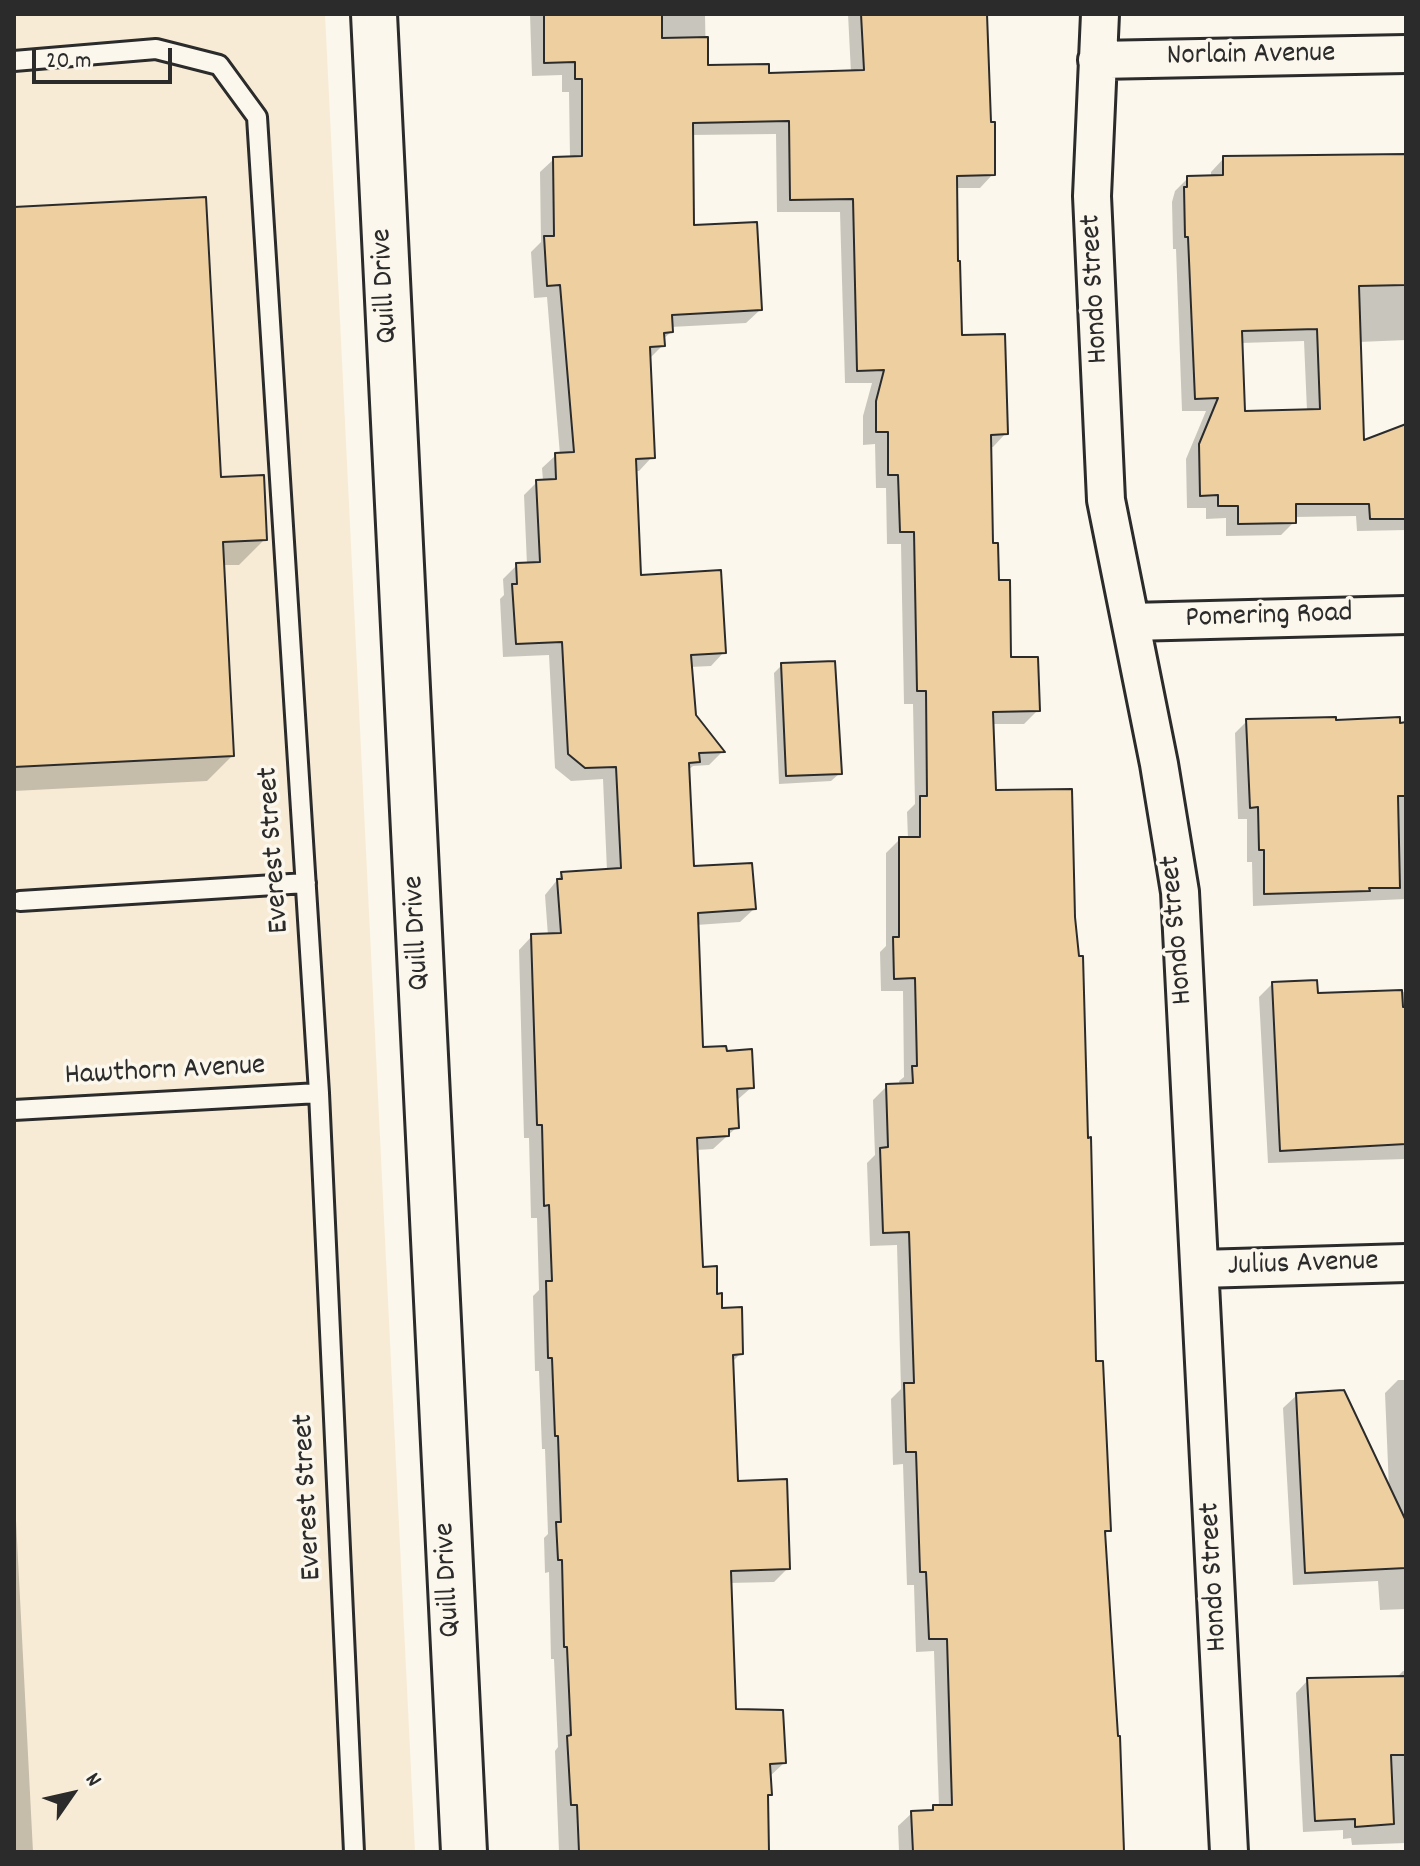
<!DOCTYPE html>
<style>
body{margin:0}
#map{position:relative;width:1420px;height:1866px;overflow:hidden;background:#fbf7ec;font-family:Dekko,sans-serif}
canvas{display:block}
.frame{position:absolute;inset:0;border:16px solid #2b2b2b;pointer-events:none}
.north{position:absolute;left:32px;top:1754px;width:80px;height:80px;-webkit-text-stroke:6px #fbf7ec;paint-order:stroke;rotate:56deg;font-size:22px;font-weight:700;line-height:32px;text-align:center;color:#2b2b2b}
.north::after{content:'';display:block;margin:auto;width:28px;height:36px;background:#2b2b2b;clip-path:polygon(50% 0,100% 100%,50% 72%,0 100%)}
.scale{position:absolute;left:32px;top:48px;width:140px;height:36px;box-sizing:border-box;border:4px solid #2b2b2b;border-top:0;padding-left:10px;font-size:24px;line-height:28px;white-space:nowrap;color:#2b2b2b;-webkit-text-stroke:6px #fbf7ec;paint-order:stroke}
</style>
<div id="map">
<canvas width="1420" height="1866"></canvas>
<div class="frame"></div>
<div class="north">N</div>
<div class="scale">20 m</div>
</div>
<script>
const context = document.querySelector('canvas').getContext('2d');
context.lineJoin = 'round';
function fill(path, color) { context.fillStyle = color; context.fill(path, 'evenodd'); }
const toPath = rows => new Path2D(rows.map(r => 'M' + r).join(''));
function trace(path, color, width, dash) { context.strokeStyle = color; context.lineWidth = width; context.lineCap = dash ? 'butt' : 'round'; context.setLineDash(dash || []); context.stroke(path); }
function write(font, color, halo, rows, align = 'center') {
  context.font = font + ' Dekko,sans-serif'; context.lineWidth = 7; context.setLineDash([]); context.textBaseline = 'middle'; context.strokeStyle = halo; context.fillStyle = color; for (const [text, x, y, turn = 0] of rows) {
    context.save(); context.translate(x, y); context.rotate((+turn || 0) * Math.PI / 180); context.textAlign = isNaN(turn) ? turn : align; if (halo) context.strokeText(text, 0, 0); context.fillText(text, 0, 0); context.restore();
  }
}
fill(toPath([
 [14,14,325,14,415,1852,14,1852]
]), '#f7ebd5');
fill(toPath([
 [530,14,705,14,706,67,767,75,851,73,848,14,985,14,993,174,980,188,955,188,960,337,1006,433,993,447,989,447,991,545,1009,659,1038,710,1024,724,992,724,994,792,1094,1363,1109,1530,1104,1535,1125,1852,899,1852,898,1826,912,1813,929,1812,933,1807,939,1807,934,1651,916,1652,914,1585,907,1585,903,1464,893,1465,891,1399,901,1389,897,1245,870,1246,867,1163,875,1155,873,1100,887,1086,900,1086,899,1081,904,1077,903,991,881,991,880,952,886,946,886,853,900,839,908,839,907,812,915,804,913,704,904,704,901,544,887,544,886,488,876,488,875,444,863,445,863,416,872,383,845,383,840,212,777,212,776,134,691,135,692,227,760,310,746,323,671,327,671,332,662,340,663,345,649,359,652,457,639,471,635,471,639,577,724,652,711,666,690,667,694,716,722,752,709,765,693,766,687,771,692,868,754,909,740,922,696,925,701,1049,752,1087,736,1101,737,1127,713,1149,696,1150,701,1269,741,1353,731,1363,736,1483,788,1568,774,1582,729,1583,735,1711,784,1763,769,1777,770,1794,766,1798,767,1852,559,1852,555,1751,558,1747,554,1659,551,1659,549,1572,545,1573,544,1538,548,1534,545,1449,542,1449,539,1371,535,1371,533,1296,539,1290,537,1218,531,1218,529,1138,524,1138,519,950,532,936,548,936,545,895,562,874,607,871,603,779,571,781,555,768,549,655,503,657,500,599,504,595,503,579,517,565,527,565,524,495,537,482,543,481,542,468,556,455,560,455,547,297,534,298,531,252,541,242,540,172,554,159,570,158,569,92,562,92,562,75,532,76],
 [1406,155,1406,340,1359,342,1362,443,1406,426,1406,530,1357,531,1356,516,1294,517,1294,522,1281,535,1226,536,1226,518,1206,519,1206,508,1187,508,1186,459,1206,411,1182,411,1176,249,1173,249,1172,202,1175,191,1188,178,1211,177,1211,172,1224,158],
 [1304,341,1307,411,1243,413,1241,343],
 [14,209,265,539,239,565,223,565,232,756,207,781,14,791],
 [782,665,840,773,831,781,779,784,774,673],
 [1247,721,1406,724,1406,899,1253,906,1252,862,1247,862,1247,819,1238,819,1235,733],
 [1272,984,1316,995,1406,992,1406,1159,1268,1163,1259,997],
 [1398,1380,1406,1380,1406,1609,1380,1610,1378,1581,1293,1585,1283,1408,1297,1395,1389,1489,1385,1393],
 [14,1481,33,1852,14,1852],
 [1403,1671,1406,1671,1406,1843,1352,1845,1351,1838,1343,1839,1343,1830,1303,1832,1296,1693,1308,1680,1396,1678]
]), '#0003');
const building = toPath([
 [544,14,662,14,662,38,708,37,708,65,769,64,769,73,864,70,861,14,987,14,991,122,995,122,995,175,957,176,958,261,960,261,962,335,1005,334,1008,434,991,435,993,543,998,543,999,580,1010,580,1011,657,1038,657,1040,711,993,712,996,790,1072,789,1075,917,1079,956,1083,956,1088,1138,1091,1137,1096,1361,1103,1361,1111,1531,1105,1531,1118,1736,1120,1736,1124,1852,913,1852,911,1811,933,1810,933,1805,952,1805,947,1639,929,1639,926,1572,920,1572,916,1452,906,1452,904,1383,914,1383,909,1232,883,1233,880,1148,888,1147,886,1084,913,1083,912,1066,917,1066,915,978,894,979,893,937,899,937,899,837,920,837,920,796,927,796,926,691,917,691,914,532,900,532,898,475,888,475,888,432,876,432,876,401,884,370,857,371,853,199,790,200,789,121,693,123,694,225,757,222,762,310,672,315,673,332,664,333,665,346,650,347,655,458,636,459,641,575,721,570,726,653,691,655,696,715,725,752,699,753,700,762,689,763,694,866,752,863,756,909,698,913,703,1047,726,1046,727,1051,752,1049,754,1088,737,1089,739,1128,729,1129,729,1136,697,1138,703,1267,717,1266,717,1294,722,1293,722,1308,742,1307,743,1354,733,1355,738,1481,787,1479,790,1569,731,1571,736,1709,783,1710,786,1763,770,1764,772,1795,768,1795,769,1852,579,1852,577,1805,571,1805,567,1736,571,1735,567,1647,564,1647,562,1560,558,1560,556,1522,561,1522,558,1436,555,1436,552,1358,548,1358,546,1281,552,1281,549,1205,544,1206,542,1125,537,1125,531,934,561,933,557,879,562,879,561,872,621,868,616,767,585,768,568,754,562,642,516,644,512,584,517,584,516,563,540,562,536,480,556,479,555,453,574,452,560,285,547,286,544,236,554,236,553,157,582,156,582,79,575,79,575,62,544,63,544,14],
 [1406,154,1406,285,1359,286,1364,440,1406,424,1406,519,1370,519,1369,504,1296,504,1296,523,1238,524,1238,506,1218,506,1218,495,1200,496,1199,444,1218,398,1195,399,1188,237,1185,237,1184,187,1187,187,1187,176,1223,175,1223,156,1406,154],
 [1317,329,1320,409,1245,411,1242,331,1317,329],
 [206,197,221,477,264,475,267,540,223,542,234,756,14,767,14,207,206,197],
 [835,661,842,774,786,776,781,663,835,661],
 [1336,717,1336,720,1400,717,1400,723,1406,722,1406,796,1398,796,1400,888,1369,888,1370,891,1264,894,1264,850,1259,850,1258,807,1250,808,1246,719,1336,717],
 [1317,980,1318,993,1402,990,1403,1007,1406,1007,1406,1144,1280,1151,1272,982,1317,980],
 [1344,1390,1406,1521,1406,1568,1305,1573,1296,1393,1344,1390],
 [1406,1676,1406,1755,1391,1755,1394,1824,1355,1827,1355,1819,1315,1821,1307,1678,1406,1676]
]);
fill(building, '#edcfa0');
trace(building, '#2b2b2b', 2);
const lane = toPath([
 [14,61,156,49,219,65,257,117,319,1093,354,1852],
 [20,901,306,883],
 [14,1110,319,1093]
]);
const street = toPath([
 [1100,14,1092,196,1106,500,1159,764,1180,892,1229,1852],
 [1097,60,1406,54],
 [1131,622,1406,615],
 [1200,1269,1406,1263]
]);
const secondary = toPath([
 [374,14,464,1852]
]);
trace(lane, '#2b2b2b', 24);
trace(street, '#2b2b2b', 42);
trace(secondary, '#2b2b2b', 50);
trace(lane, '#fbf7ec', 18);
trace(street, '#fbf7ec', 36);
trace(secondary, '#fbf7ec', 44);
write('30px', '#2b2b2b', '#fbf7ec', [
 ["Norlain Avenue",1251,57,-1],
 ["Quill Drive",387,286,-93],
 ["Hondo Street",1097,289,-93],
 ["Pomering Road",1269,618,-2],
 ["Everest Street",276,850,-94],
 ["Hondo Street",1179,930,-95],
 ["Quill Drive",419,933,-93],
 ["Hawthorn Avenue",165,1073,-3],
 ["Julius Avenue",1303,1266,-2],
 ["Everest Street",310,1497,-93],
 ["Hondo Street",1216,1577,-93],
 ["Quill Drive",450,1580,-93]
]);
</script>
